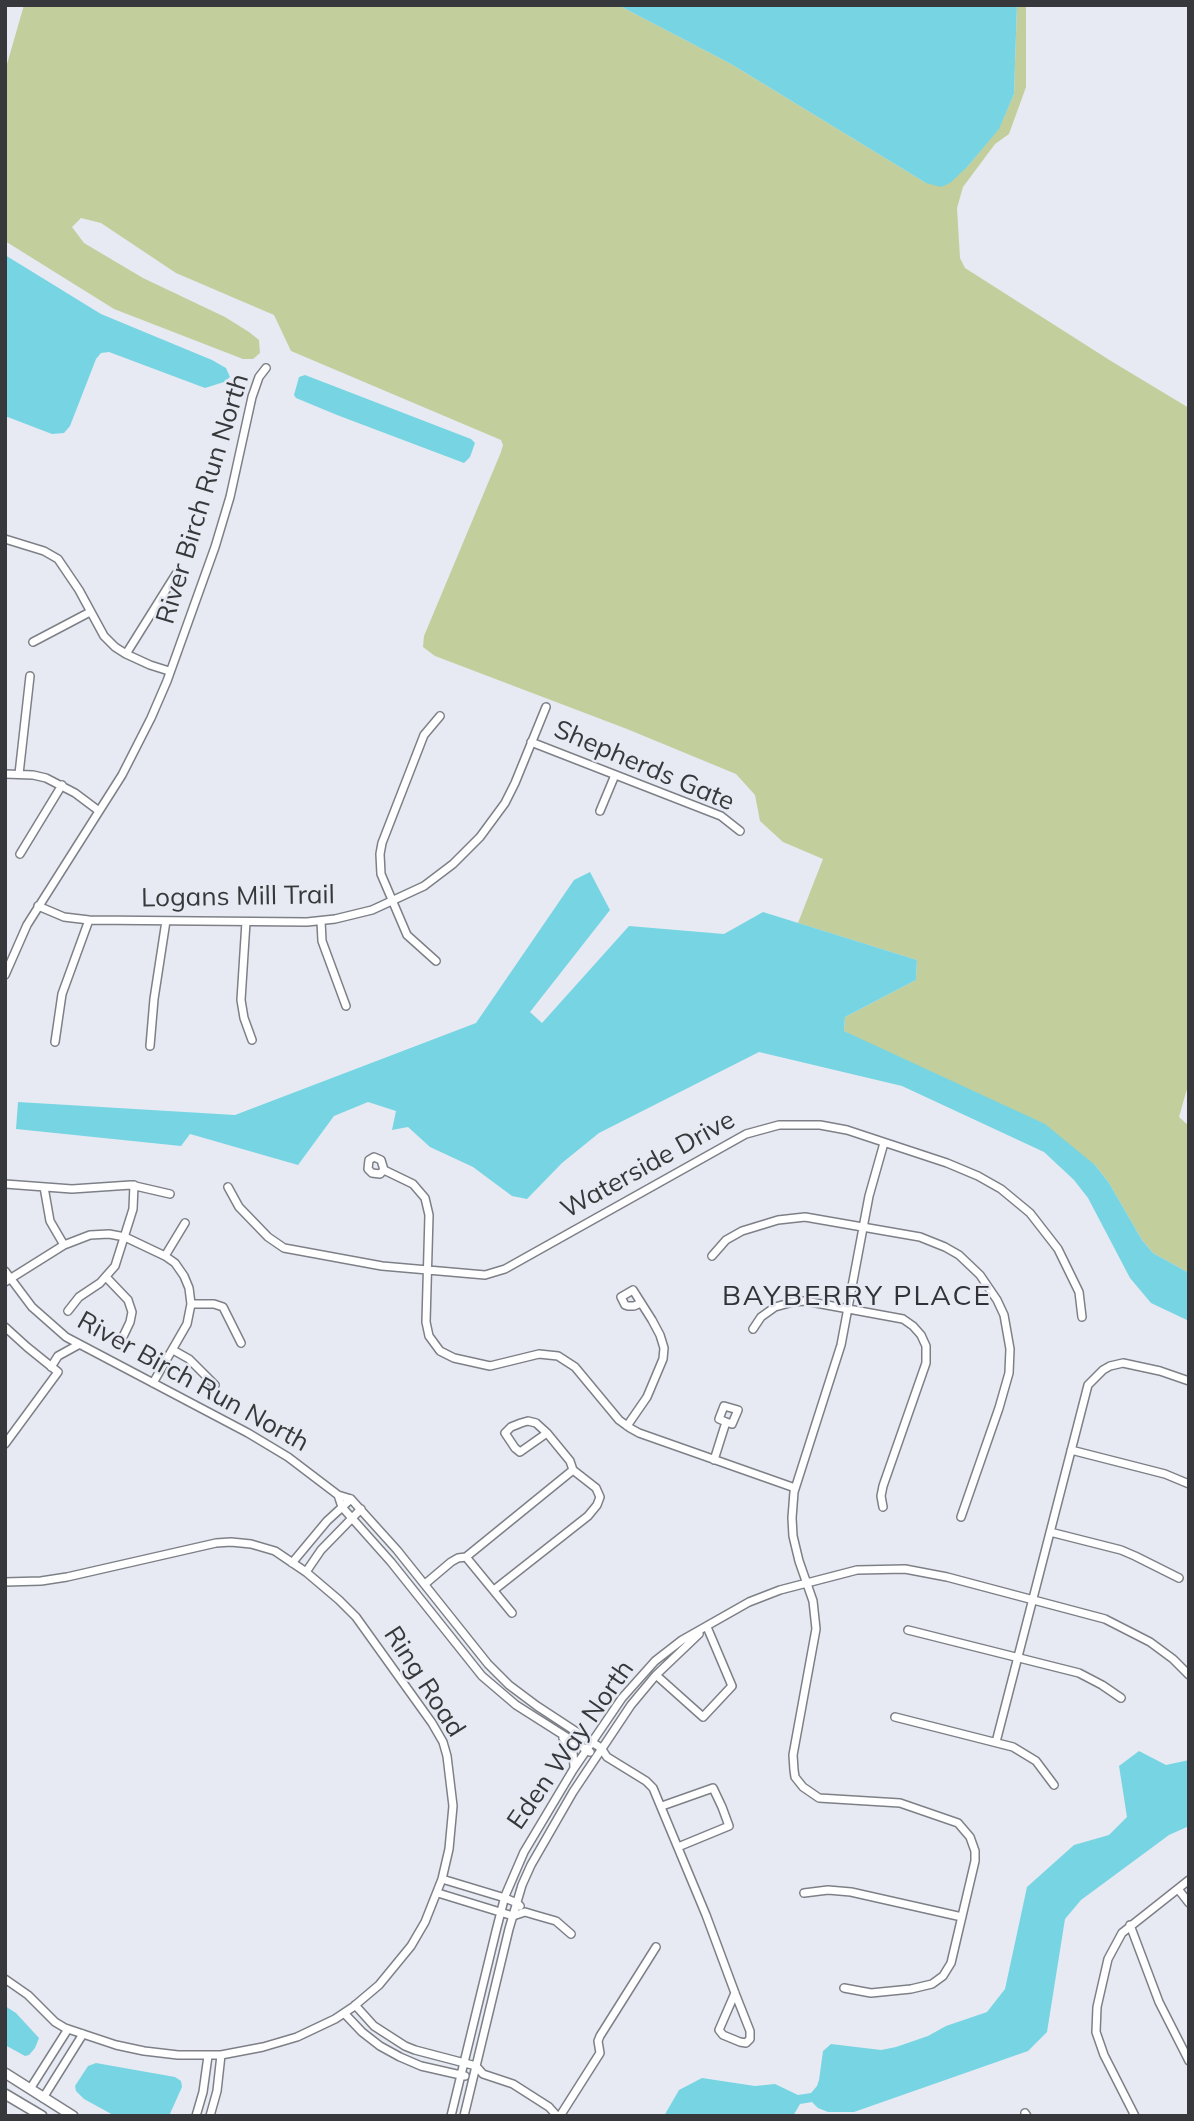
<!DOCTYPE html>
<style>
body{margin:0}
#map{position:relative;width:1194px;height:2121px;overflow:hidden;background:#e7eaf2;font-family:Mulish,sans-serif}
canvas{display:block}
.frame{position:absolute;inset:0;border:7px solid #37383b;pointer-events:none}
</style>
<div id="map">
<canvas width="1194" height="2121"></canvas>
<div class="frame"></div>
</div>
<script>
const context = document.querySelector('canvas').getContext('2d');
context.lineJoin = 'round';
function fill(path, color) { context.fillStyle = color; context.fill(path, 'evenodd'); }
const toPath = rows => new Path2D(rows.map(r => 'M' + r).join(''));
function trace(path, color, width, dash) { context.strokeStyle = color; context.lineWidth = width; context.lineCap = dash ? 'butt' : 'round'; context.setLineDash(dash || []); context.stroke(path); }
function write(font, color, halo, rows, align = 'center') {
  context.font = font + ' Mulish,sans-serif'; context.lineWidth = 5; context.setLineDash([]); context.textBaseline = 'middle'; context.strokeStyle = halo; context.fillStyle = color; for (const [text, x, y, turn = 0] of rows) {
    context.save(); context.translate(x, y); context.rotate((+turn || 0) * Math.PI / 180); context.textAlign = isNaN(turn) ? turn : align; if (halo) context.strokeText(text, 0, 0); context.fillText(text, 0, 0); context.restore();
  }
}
fill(toPath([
 [24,5,618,5,731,64,926,183,968,166,999,128,1014,94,1017,5,1026,5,1026,87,1009,134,995,144,963,187,957,208,960,258,965,268,1111,361,1189,408,1189,1082,1179,1117,1189,1126,1189,1273,1153,1253,1142,1240,1109,1183,1095,1165,844,1031,845,1017,916,980,917,960,798,923,823,859,783,842,760,821,755,795,736,774,627,729,435,656,423,647,424,636,501,452,503,445,501,440,291,351,274,315,176,273,101,223,81,218,72,227,84,243,143,278,225,317,249,332,259,340,260,353,253,359,243,359,114,309,5,241,5,71]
]), '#c2ce9c');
fill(toPath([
 [618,5,1017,5,1014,94,999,129,968,166,950,183,941,187,926,183,731,64],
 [5,255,101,314,212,360,226,368,230,377,224,382,205,388,109,352,101,353,96,359,70,426,64,433,52,434,5,416],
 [305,375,471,439,475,443,470,457,464,463,337,415,296,398,294,395,299,377],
 [590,872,610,910,530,1012,542,1023,629,926,724,934,763,912,917,960,916,980,845,1017,844,1031,1045,1124,1095,1165,1109,1183,1142,1240,1153,1253,1189,1273,1189,1321,1151,1303,1130,1278,1088,1198,1074,1180,1044,1152,902,1086,759,1052,599,1133,562,1163,527,1199,512,1196,473,1167,430,1147,408,1127,392,1130,396,1111,368,1102,334,1116,298,1165,190,1134,181,1146,16,1129,18,1102,235,1115,476,1023,574,880],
 [1139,1751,1166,1765,1189,1760,1189,1826,1169,1835,1081,1900,1065,1919,1047,2032,1028,2051,854,2112,828,2112,818,2108,812,2102,800,2104,793,2116,664,2116,679,2090,702,2078,755,2086,775,2084,798,2095,811,2093,817,2086,819,2080,823,2051,831,2044,881,2050,896,2047,928,2036,946,2026,987,2012,1005,1989,1027,1887,1074,1845,1109,1835,1127,1817,1119,1766],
 [5,2006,16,2013,39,2038,35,2048,29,2055,25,2056,5,2045],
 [96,2063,175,2077,181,2081,182,2087,169,2116,115,2116,84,2099,76,2091,75,2086,88,2066]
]), '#77d5e3');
const minor = toPath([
 [5,539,44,551,58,559,79,590,104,636,115,647,126,654,150,665,169,671],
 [33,642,90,612],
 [126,654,176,574],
 [531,742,721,816,740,831],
 [5,774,33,775,46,778,75,793,99,811],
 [19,774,30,676],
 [600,811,615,775],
 [20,854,62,785],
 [38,906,64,917,89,920,307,922,335,919,372,910,424,886,453,864,480,837,505,803,515,783,546,707],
 [321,921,322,941,346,1006],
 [246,922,241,1000,244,1018,252,1040],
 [436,961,407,935,381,874,380,854,382,843,424,735,440,716],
 [5,975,27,925,122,775,151,718,167,681,215,547,230,497,252,397,259,377,266,368],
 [55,1042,62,994,89,920],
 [150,1046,154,999,166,921],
 [384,1170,380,1174,372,1173,368,1169,369,1160,374,1157,381,1160,384,1170,413,1184,425,1198,429,1215,426,1322,429,1336,440,1351,454,1358,490,1366,539,1354,558,1356,575,1367,619,1420,630,1428,639,1433,795,1488],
 [5,1184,72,1189,131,1185,170,1194],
 [44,1187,50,1221,64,1245],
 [228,1187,239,1207,268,1237,284,1248,382,1266,485,1275,505,1269,746,1134,779,1125,820,1125,847,1130,947,1163,978,1176,1001,1189,1030,1213,1058,1249,1079,1292,1082,1317],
 [165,1256,185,1223],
 [712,1256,726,1240,742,1231,778,1220,805,1217,920,1237,945,1247,959,1255,980,1275,997,1300,1004,1315,1010,1349,1009,1373,999,1408,961,1517],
 [5,1271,32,1307,66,1337,248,1433,288,1457,338,1495,351,1499,397,1550,488,1664,509,1685,537,1706,601,1748,607,1757,646,1781,653,1788,706,1915,735,1993],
 [106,1277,128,1300,132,1312,130,1322,120,1343],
 [5,1282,64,1245,90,1235,109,1234,125,1237,165,1256,175,1263,184,1276,189,1288,191,1304,187,1324,153,1383],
 [191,1304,214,1304,223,1307,241,1343],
 [68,1311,79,1297,100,1283,115,1266,133,1209,134,1185],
 [5,1327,27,1347,58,1372,5,1444],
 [753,1329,761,1317,775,1307,793,1302,805,1301,903,1319,913,1326,921,1335,926,1346,926,1363,883,1486,881,1496,883,1507],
 [173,1350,189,1359,215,1385],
 [51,1367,58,1356,78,1345],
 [627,1426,647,1397,663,1359,664,1348,660,1335,652,1320,633,1290,621,1297,625,1305,628,1306,634,1306,641,1303],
 [547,1433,520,1452,515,1448,505,1433,511,1427,521,1423,528,1421,536,1423,547,1433,570,1461,573,1470],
 [1071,1450,1165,1474,1189,1484],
 [714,1460,726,1422,732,1424,738,1410,724,1406,719,1419,726,1422],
 [338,1495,342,1507,391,1562,482,1676,516,1705,590,1752],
 [1050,1532,1121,1550,1135,1556,1179,1578],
 [466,1557,573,1470],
 [466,1557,512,1613],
 [292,1563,327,1521,351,1499],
 [306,1572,321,1550,361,1509],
 [5,1582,41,1581,67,1577,216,1543,231,1542,251,1544,275,1551,306,1572,339,1600,356,1617,432,1723,443,1742,447,1756,453,1806,449,1849,442,1879,425,1922,411,1946,379,1985,353,2007,335,2019,297,2037,263,2047,221,2055,178,2055,144,2051,116,2045,65,2028,55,2022,28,1995,5,1979],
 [425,1584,451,1562,458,1558,466,1557],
 [494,1590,588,1516,597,1505,600,1497,596,1488,573,1470],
 [908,1630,1079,1673,1102,1685,1121,1698],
 [656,1675,703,1717,732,1686,707,1627],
 [895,1717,1013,1747,1036,1761,1054,1785],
 [563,1738,573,1752,574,1767],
 [996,1742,1088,1385,1103,1370,1110,1366,1123,1363,1160,1371,1189,1381],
 [662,1806,713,1788,722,1807,729,1826,678,1847],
 [442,1879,505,1898,517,1903,520,1906],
 [1178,1889,1189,1903],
 [438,1893,513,1916,525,1912,535,1915,556,1921,571,1934],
 [804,1893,828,1890,851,1892,962,1917],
 [1130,1925,1159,2002,1189,2061],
 [844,1988,871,1993,911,1989,932,1984,943,1976,951,1963,975,1861,975,1851,970,1837,958,1823,900,1803,819,1798,803,1787,795,1777,794,1770,793,1755,816,1629,813,1601,799,1561,793,1536,792,1518,794,1492,841,1345,869,1196,884,1143],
 [735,1993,750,2031,750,2039,746,2043,740,2042,723,2035,719,2030,735,1993],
 [355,2005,374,2026,405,2046,415,2050,476,2066],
 [344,2013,362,2032,380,2046,400,2057,421,2066,465,2076],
 [476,2066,483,2074,513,2084,549,2107,557,2116],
 [30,2089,68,2029],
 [43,2098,83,2034],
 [1025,2113,1027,2116],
 [196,2116,203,2092,208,2056],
 [210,2116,217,2091,221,2055],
 [451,2116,496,1931,505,1896,524,1852,573,1770,622,1698,655,1661,682,1640,749,1602,780,1590,857,1570,905,1569,947,1577,1105,1619,1150,1642,1173,1659,1189,1675],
 [464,2116,509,1929,522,1885,531,1865,573,1792,631,1705,656,1675,699,1634],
 [560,2116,600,2053,598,2041,600,2036,656,1947],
 [1135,2116,1104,2055,1096,2032,1097,2007,1108,1959,1122,1933,1189,1880]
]);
const major = toPath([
 [5,2073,73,2116],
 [5,2094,42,2116]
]);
trace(minor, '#7d8087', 10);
trace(major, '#7d8087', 12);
trace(minor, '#fff', 7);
trace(major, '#fff', 9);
write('26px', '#37383b', '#e7eaf2', [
 ["River Birch Run North",203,499,-73],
 ["Shepherds Gate",644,766,23],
 ["Logans Mill Trail",238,897,-1],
 ["Waterside Drive",648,1165,-29],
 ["River Birch Run North",193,1382,29],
 ["Ring Road",424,1682,57],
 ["Eden Way North",571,1745,-55]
]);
context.letterSpacing = '2px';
write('28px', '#313339', '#e7eaf2', [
 ["BAYBERRY PLACE",857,1297]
]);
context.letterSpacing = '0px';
</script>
